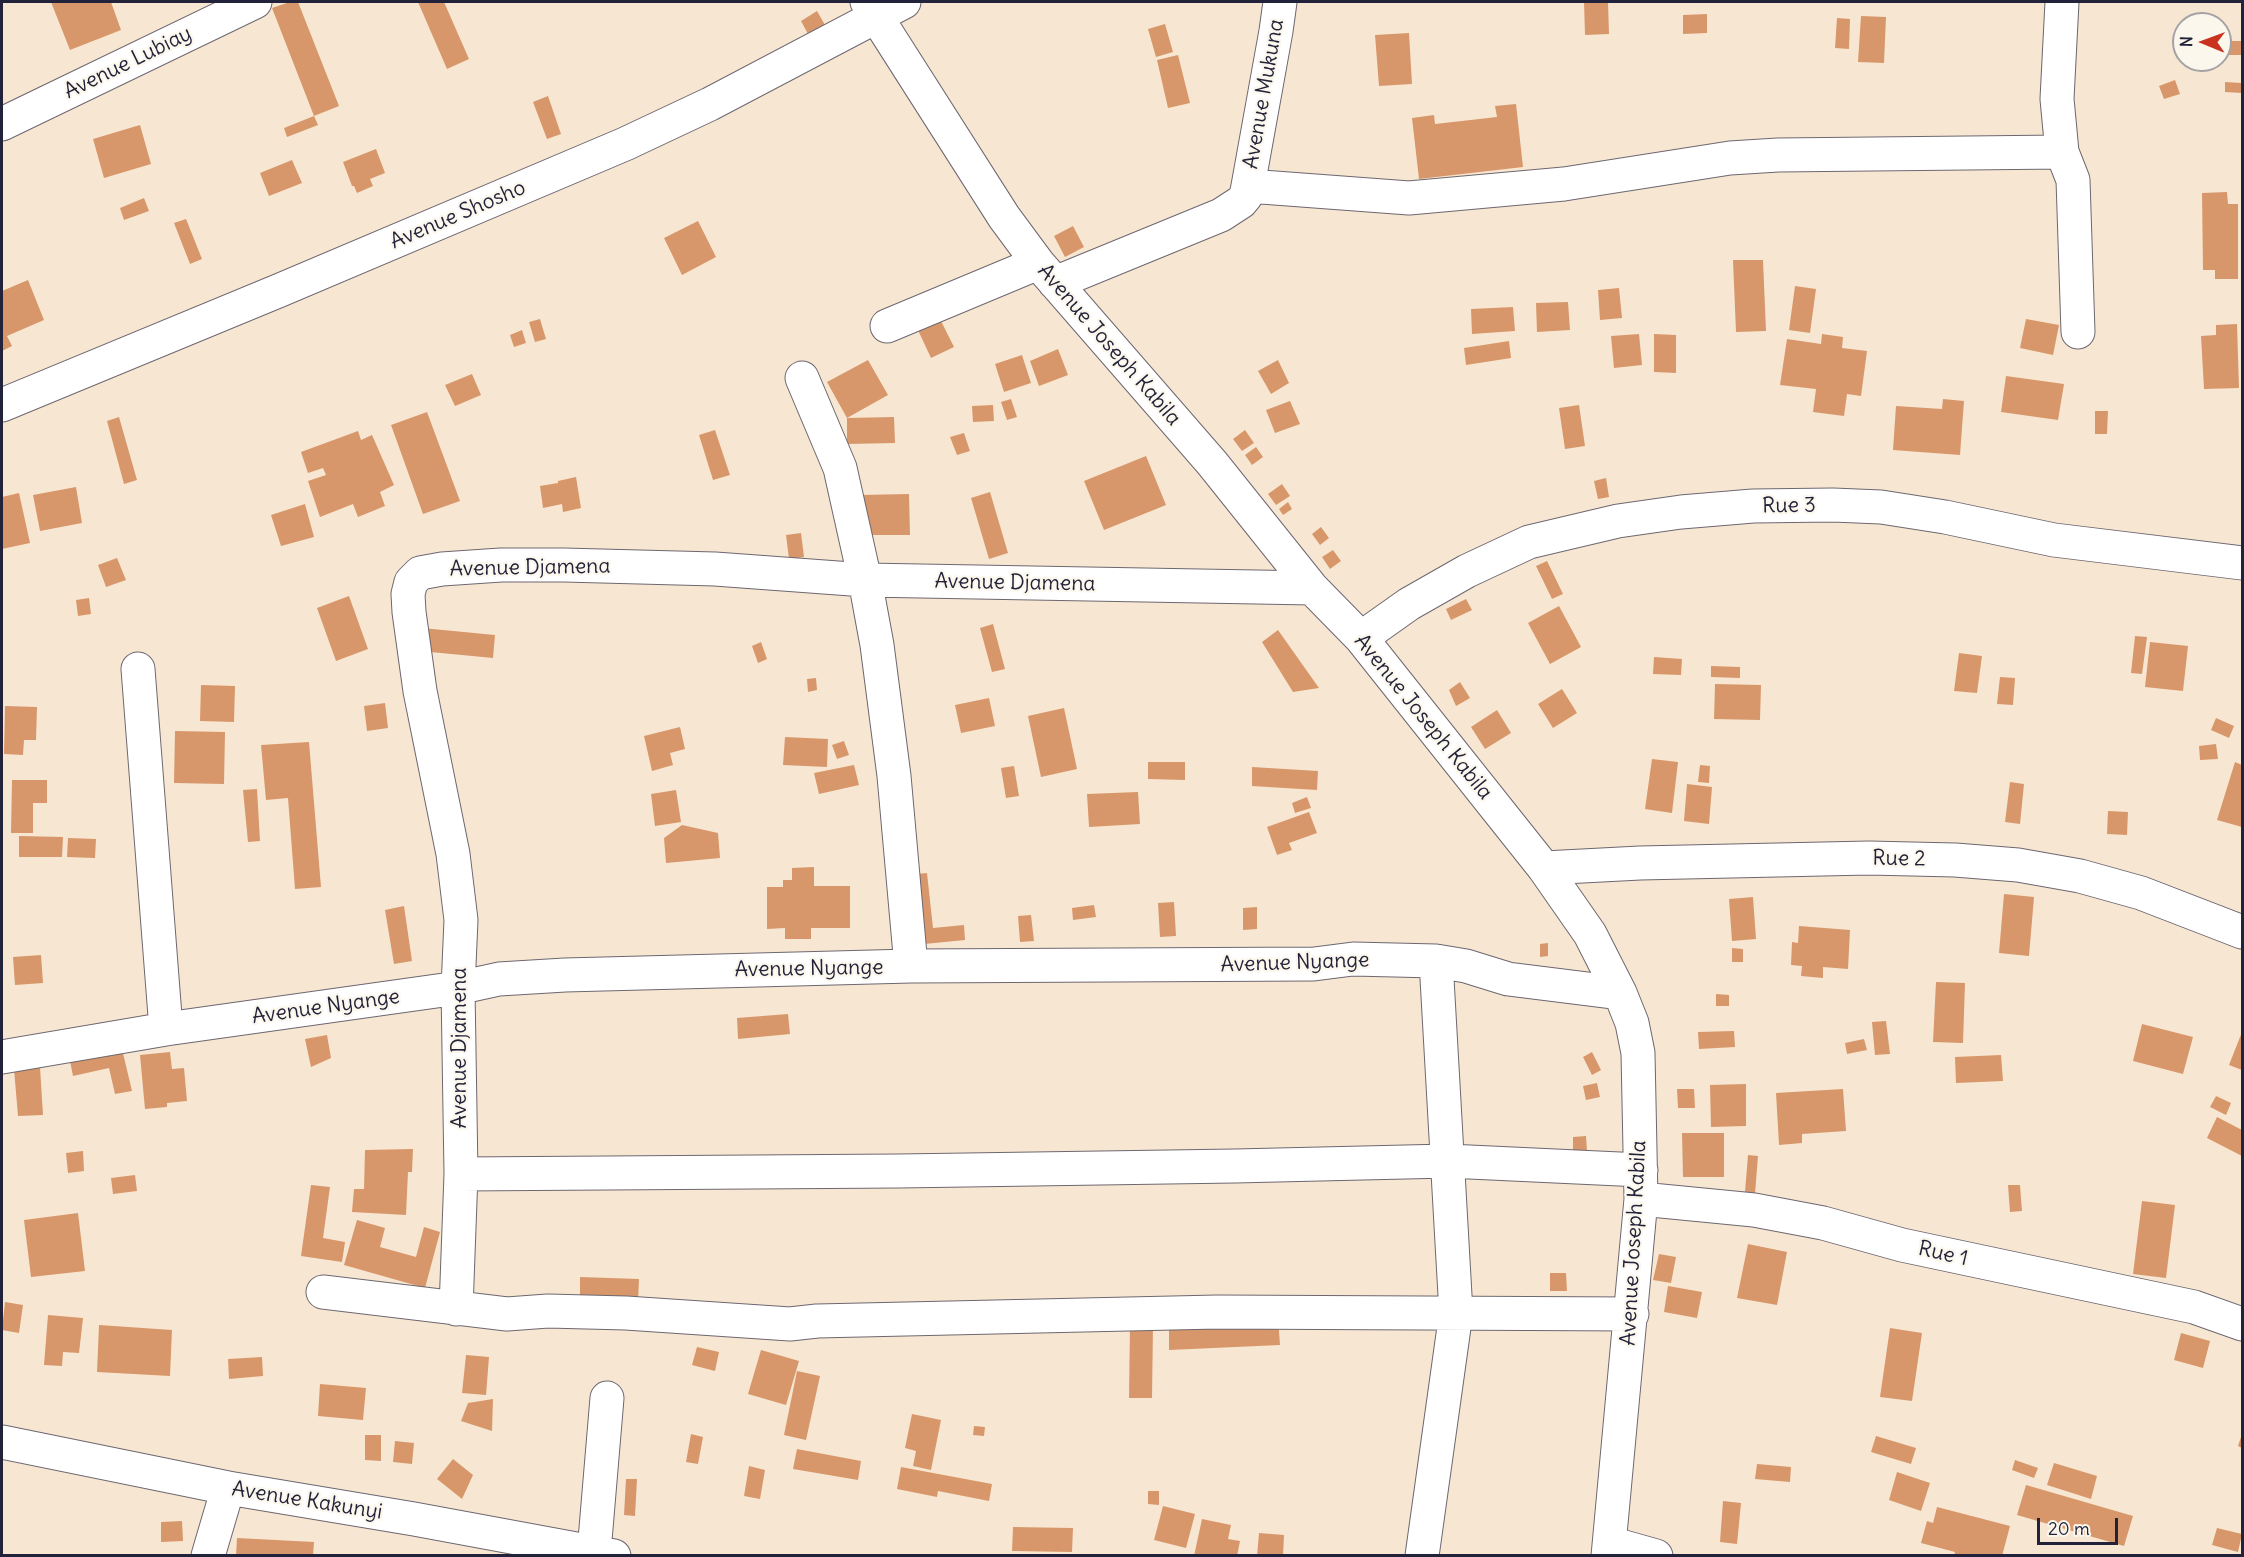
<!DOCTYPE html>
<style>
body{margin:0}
#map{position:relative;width:2244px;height:1557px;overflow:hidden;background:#f7e7d2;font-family:Delius,sans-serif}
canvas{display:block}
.frame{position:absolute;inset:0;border:3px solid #22223b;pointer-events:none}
.north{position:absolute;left:2172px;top:12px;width:60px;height:60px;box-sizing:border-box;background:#fbf7ec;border:2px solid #a4a2a5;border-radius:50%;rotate:271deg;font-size:16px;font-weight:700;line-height:24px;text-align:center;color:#22223b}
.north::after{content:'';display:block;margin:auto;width:21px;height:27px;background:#c8321e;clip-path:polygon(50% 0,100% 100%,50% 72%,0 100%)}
.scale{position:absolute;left:2037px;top:1518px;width:81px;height:27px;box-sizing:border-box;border:3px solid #22223b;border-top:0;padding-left:8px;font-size:18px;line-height:21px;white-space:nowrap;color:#22223b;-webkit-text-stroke:4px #fbf7ec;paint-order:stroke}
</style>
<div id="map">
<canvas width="2244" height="1557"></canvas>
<div class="frame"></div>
<div class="north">N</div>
<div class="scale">20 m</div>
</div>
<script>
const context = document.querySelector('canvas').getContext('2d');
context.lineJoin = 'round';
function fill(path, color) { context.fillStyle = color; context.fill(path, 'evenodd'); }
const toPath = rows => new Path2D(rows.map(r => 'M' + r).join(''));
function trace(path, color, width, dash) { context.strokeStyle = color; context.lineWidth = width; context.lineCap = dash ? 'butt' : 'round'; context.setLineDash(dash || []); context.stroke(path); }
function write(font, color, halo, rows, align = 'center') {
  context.font = font + ' Delius,sans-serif'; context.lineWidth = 4.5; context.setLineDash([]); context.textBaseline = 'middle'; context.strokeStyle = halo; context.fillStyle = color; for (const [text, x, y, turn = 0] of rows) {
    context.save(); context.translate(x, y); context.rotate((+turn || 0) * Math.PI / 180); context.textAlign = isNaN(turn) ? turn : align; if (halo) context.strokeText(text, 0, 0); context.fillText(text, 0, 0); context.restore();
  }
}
fill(toPath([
 [51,2,111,2,121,30,70,50],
 [290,2,298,2,339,106,314,116,272,8],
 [418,2,444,2,469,59,447,69],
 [1584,2,1608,2,1609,34,1585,35],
 [817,11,825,25,808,34,801,21],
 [1707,14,1707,33,1683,34,1683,15],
 [1861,16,1886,17,1884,63,1858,62],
 [1837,18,1850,19,1849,49,1835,48],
 [1165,24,1173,52,1156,57,1148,29],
 [1409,33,1412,84,1379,86,1375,35],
 [2229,41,2242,41,2242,55,2229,55],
 [1178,55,1190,103,1168,108,1157,60],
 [2175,80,2180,94,2164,99,2159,86],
 [2225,82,2242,83,2242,93,2225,92],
 [548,96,561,134,547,139,533,102],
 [1516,104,1523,167,1419,179,1412,118,1434,115,1435,124,1497,117,1495,106],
 [314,116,318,125,287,137,284,128],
 [140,125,151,164,104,178,93,139],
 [376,149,385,173,370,179,373,186,357,193,354,186,352,186,343,162],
 [292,160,302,183,269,196,260,173],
 [2227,192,2228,204,2238,204,2238,279,2215,279,2215,270,2203,270,2202,193],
 [144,198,149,211,124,220,120,208],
 [186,219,202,259,190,264,174,223],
 [698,221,716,257,682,275,664,238],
 [1073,226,1084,247,1065,257,1054,236],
 [1733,260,1763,260,1766,331,1736,332],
 [28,280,44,320,7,336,12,346,2,351,2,291],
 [1795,286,1816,289,1810,333,1789,330],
 [1619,288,1622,318,1600,320,1598,290],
 [1568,302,1570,330,1537,332,1536,303],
 [1513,307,1515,331,1472,334,1471,309],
 [939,317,954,347,931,358,917,328],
 [540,319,546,339,535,342,529,322],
 [2026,319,2059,325,2053,355,2020,348],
 [2237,324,2239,388,2204,389,2201,336,2216,335,2216,325],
 [522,330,526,343,514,347,510,335],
 [1639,334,1642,365,1614,368,1611,336],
 [1654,334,1676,335,1676,373,1654,372],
 [1822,334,1843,337,1842,348,1867,351,1861,396,1847,394,1844,416,1813,412,1816,389,1780,385,1787,339,1821,344],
 [1509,341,1511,358,1466,365,1464,348],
 [1058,349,1068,375,1039,386,1030,361],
 [1022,355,1031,383,1004,392,995,364],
 [868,360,888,395,847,418,827,382],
 [1278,360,1289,383,1271,394,1258,371],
 [472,374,481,395,455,406,445,385],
 [2006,376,2064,384,2058,420,2001,412],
 [1011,399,1017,417,1007,420,1001,402],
 [1943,399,1964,401,1960,455,1893,450,1896,406,1942,409],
 [1290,401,1300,424,1275,433,1266,410],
 [993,405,994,421,973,422,972,406],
 [1579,405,1585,446,1565,449,1559,408],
 [2095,411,2108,411,2107,434,2095,434],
 [427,412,460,501,423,514,391,425],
 [119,417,137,480,124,484,107,421],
 [894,417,895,443,847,444,847,418],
 [715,430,730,475,713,480,699,435],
 [1245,430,1254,443,1242,451,1233,439],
 [358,431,361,440,372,435,394,485,380,492,385,506,358,517,353,504,320,517,308,481,326,475,323,468,308,473,301,452],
 [964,433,970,451,957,455,950,437],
 [1256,447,1263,457,1252,465,1245,455],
 [1146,456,1166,505,1104,530,1084,481],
 [576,477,581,508,563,512,562,504,543,508,540,486,558,483,558,481],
 [1606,478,1609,497,1598,499,1594,481],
 [1282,484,1290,496,1276,505,1268,494],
 [76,487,82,523,40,531,33,495],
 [990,492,1008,553,989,559,971,498],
 [19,493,30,543,2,549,2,497],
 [909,494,910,535,860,535,859,495],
 [1288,502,1292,509,1283,515,1279,509],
 [305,504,314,537,281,546,271,515],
 [1321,527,1329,538,1320,545,1312,534],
 [801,533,804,557,789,559,786,535],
 [1333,550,1341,561,1330,569,1322,557],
 [117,558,126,580,106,587,98,565],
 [1547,561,1563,594,1552,599,1536,566],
 [349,596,368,649,336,661,317,608],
 [89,598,91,614,78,616,76,600],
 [1466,599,1472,610,1451,620,1446,609],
 [1559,606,1581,647,1550,664,1528,623],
 [993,624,1005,669,992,672,980,628],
 [422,628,495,635,493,658,420,651],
 [1278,630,1319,688,1293,692,1262,642],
 [2135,636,2147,637,2142,674,2131,673],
 [761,642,767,659,758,663,752,646],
 [2150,642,2188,646,2183,691,2145,687],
 [1959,653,1982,656,1977,693,1954,691],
 [1654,657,1682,659,1681,675,1653,674],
 [1711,666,1740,667,1740,678,1711,677],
 [2000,677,2015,678,2013,705,1997,704],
 [816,678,817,690,808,692,807,679],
 [1460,682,1470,698,1456,706,1449,690],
 [1715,684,1761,685,1760,720,1714,719],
 [201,685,235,686,234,722,200,721],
 [1562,689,1577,713,1553,728,1538,704],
 [989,698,995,726,961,733,955,705],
 [385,703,388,728,367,731,364,706],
 [5,706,37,707,36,740,24,740,23,755,4,754],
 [1064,708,1077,769,1041,777,1028,716],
 [1497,710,1511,733,1485,749,1471,727],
 [2216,718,2234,726,2229,738,2211,730],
 [680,727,685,749,670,753,673,765,652,771,644,736],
 [175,731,225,732,224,784,174,783],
 [785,737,828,739,827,767,783,765],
 [844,741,849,755,837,759,832,745],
 [309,742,321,887,295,889,288,798,266,800,261,745],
 [2216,744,2218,759,2200,760,2199,746],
 [1652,759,1678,762,1672,813,1645,809],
 [1148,762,1185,762,1185,780,1148,779],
 [2235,762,2242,765,2242,827,2217,820],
 [854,765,859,785,819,794,814,773],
 [1700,765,1710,766,1709,783,1698,782],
 [1014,766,1019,796,1006,798,1001,768],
 [1252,767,1318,771,1317,790,1252,786],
 [12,780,47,780,47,803,33,803,33,833,11,833],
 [2010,782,2024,784,2020,824,2005,822],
 [1687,784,1712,787,1709,824,1684,821],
 [257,789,260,841,248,842,243,790],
 [676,790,681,822,655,826,651,794],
 [1138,792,1140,824,1089,827,1087,794],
 [1307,797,1311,808,1295,813,1292,803],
 [2108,811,2128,812,2127,835,2107,834],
 [1309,812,1317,833,1289,843,1292,850,1277,855,1267,827],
 [682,825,718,833,720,858,666,863,664,838],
 [19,836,63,837,62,857,19,857],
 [68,838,96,839,95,858,67,857],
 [814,867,814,886,850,886,850,928,811,928,811,939,785,939,785,928,767,929,767,887,783,887,783,880,792,880,792,868],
 [927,873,933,928,964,925,965,940,914,945,907,875],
 [2004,894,2034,897,2029,956,1999,953],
 [1753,897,1756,939,1732,941,1729,899],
 [1174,902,1176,936,1160,937,1158,903],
 [1094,905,1096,917,1073,920,1072,908],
 [404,906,412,961,394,964,385,910],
 [1257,907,1257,929,1243,930,1243,908],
 [1031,915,1034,941,1020,942,1018,916],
 [1799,926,1850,930,1848,969,1823,967,1823,978,1801,976,1802,966,1791,965,1792,942,1798,943],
 [1548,943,1548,956,1540,957,1540,944],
 [1732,948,1743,949,1743,962,1732,962],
 [41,955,43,983,15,985,13,957],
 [1936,982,1965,983,1963,1043,1933,1042],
 [1716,994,1729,995,1729,1006,1716,1006],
 [788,1014,790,1034,738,1039,737,1018],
 [1886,1021,1890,1054,1875,1055,1872,1022],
 [2142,1024,2193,1037,2183,1074,2133,1061],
 [1734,1031,1735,1047,1699,1049,1698,1032],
 [2242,1032,2242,1070,2229,1065],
 [327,1035,331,1058,311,1067,305,1039],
 [1864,1039,1867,1050,1847,1054,1845,1043],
 [122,1049,132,1091,115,1094,109,1068,73,1076,70,1061],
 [170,1052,172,1069,184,1068,187,1101,167,1103,167,1107,145,1109,140,1055],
 [1592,1052,1601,1070,1592,1075,1583,1057],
 [2001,1055,2003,1081,1956,1083,1955,1057],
 [40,1067,43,1115,18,1116,14,1069],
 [1597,1083,1600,1097,1586,1100,1583,1086],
 [1746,1084,1746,1126,1711,1127,1710,1085],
 [1677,1089,1694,1089,1695,1108,1678,1108],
 [1843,1089,1846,1131,1802,1134,1802,1143,1779,1145,1776,1093],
 [2216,1096,2231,1103,2226,1115,2210,1107],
 [2217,1117,2242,1130,2242,1156,2207,1138],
 [1682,1133,1724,1133,1724,1177,1683,1177],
 [1586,1136,1587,1152,1573,1152,1573,1137],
 [413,1149,412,1172,408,1172,406,1215,352,1212,354,1189,364,1189,365,1150],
 [83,1151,84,1171,68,1173,66,1153],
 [1748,1155,1758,1156,1755,1194,1745,1192],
 [135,1175,137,1191,113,1194,111,1178],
 [311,1185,330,1187,323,1238,345,1242,342,1262,301,1256],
 [2008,1185,2020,1185,2022,1211,2010,1212],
 [2142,1201,2175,1205,2166,1278,2133,1274],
 [78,1213,85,1271,31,1277,24,1220],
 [357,1220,385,1228,380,1247,416,1257,424,1227,440,1232,425,1288,344,1265],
 [1748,1244,1787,1252,1777,1305,1737,1298],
 [1659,1254,1676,1257,1671,1283,1653,1280],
 [1550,1273,1566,1273,1567,1291,1550,1291],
 [580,1277,639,1279,638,1303,580,1302],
 [1668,1286,1702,1292,1697,1318,1664,1312],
 [5,1302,23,1305,19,1333,2,1330],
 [48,1315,83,1318,79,1353,63,1352,62,1366,44,1365],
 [1278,1317,1280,1345,1169,1350,1169,1322],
 [1130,1324,1153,1325,1152,1398,1129,1398],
 [99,1325,172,1330,170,1376,97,1372],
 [1890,1328,1922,1333,1912,1401,1880,1397],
 [2181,1333,2210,1341,2203,1368,2174,1360],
 [697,1347,719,1352,715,1371,692,1365],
 [761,1350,799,1361,786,1405,748,1394],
 [466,1355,489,1357,486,1395,462,1393],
 [262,1357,263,1376,229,1379,228,1359],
 [797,1371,820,1376,806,1440,784,1435],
 [320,1384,366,1388,363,1420,318,1416],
 [493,1399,492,1431,461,1421,468,1403],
 [912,1414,941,1420,931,1470,913,1466,916,1451,905,1448],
 [974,1426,985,1427,984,1436,973,1435],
 [691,1434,703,1437,698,1464,686,1462],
 [2242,1434,2242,1448,2238,1446],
 [365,1435,381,1435,381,1461,365,1460],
 [1876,1436,1916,1448,1911,1464,1871,1452],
 [395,1441,414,1443,412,1464,393,1462],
 [797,1449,861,1461,858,1480,793,1469],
 [453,1459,473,1475,462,1499,437,1479],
 [2015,1460,2038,1468,2034,1478,2012,1470],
 [2054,1463,2097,1476,2091,1499,2047,1485],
 [1757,1464,1791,1467,1790,1482,1755,1479],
 [749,1466,765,1470,760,1499,744,1496],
 [901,1467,992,1484,989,1501,938,1491,937,1497,897,1489],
 [1897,1472,1930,1483,1921,1511,1889,1500],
 [626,1479,637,1479,635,1516,624,1515],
 [2026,1485,2133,1516,2124,1546,2017,1515],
 [1148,1491,1159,1491,1159,1505,1148,1504],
 [1723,1501,1741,1503,1737,1544,1720,1542],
 [1163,1506,1195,1514,1186,1548,1154,1540],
 [1937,1507,2010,1526,2002,1556,1954,1556,1955,1552,1921,1543,1927,1521,1933,1523],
 [1202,1519,1231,1525,1228,1539,1240,1541,1237,1556,1194,1556],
 [182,1521,183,1541,161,1542,161,1522],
 [1013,1527,1073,1528,1072,1552,1012,1551],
 [2217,1528,2242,1534,2238,1552,2212,1545],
 [1259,1533,1284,1535,1283,1556,1257,1556],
 [237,1538,314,1542,313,1556,236,1556]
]), '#d8976a');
const street = toPath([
 [867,2,1004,217,1038,263,1212,463,1312,588,1361,638,1544,868,1590,934,1620,993,1632,1023,1638,1053,1641,1199,1608,1556],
 [2062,2,2057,99,2062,152,2073,180,2078,332],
 [2,124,255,2],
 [1248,186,1409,198,1564,184,1730,158,1778,155,2062,152],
 [1055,283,1221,215,1241,202,1246,196,1248,186,1276,31,1280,2],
 [887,326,1038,263],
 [802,378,840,468,865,580,877,645,894,776,911,966],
 [2,405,278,291,625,144,710,104,904,2],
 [1361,638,1409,604,1467,571,1529,542,1618,521,1681,512,1753,506,1833,505,1881,507,1945,517,2054,540,2242,563],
 [138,669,166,1029],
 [1544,868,1640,863,1869,858,1955,860,2018,865,2080,876,2141,893,2242,932],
 [2,1057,166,1029,458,988,499,979,565,975,911,966,1314,964,1353,959,1436,961,1466,966,1508,979,1620,993],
 [461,1174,899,1171,1235,1166,1448,1161,1641,1170],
 [1641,1199,1754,1210,1823,1223,1902,1245,2194,1307,2242,1324],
 [323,1292,507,1314,548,1311,626,1313,790,1324,817,1321,1217,1312,1632,1314],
 [456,1309,461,1174,458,988,461,920,453,854,420,691,409,612,408,594,411,582,420,573,442,569,501,565,564,565,715,569,865,580,1312,588],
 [2,1442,228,1488,414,1519,614,1556],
 [1610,1543,1656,1556],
 [594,1552,607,1398],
 [208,1556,228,1488],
 [1422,1556,1456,1313,1436,961]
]);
trace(street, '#6d6770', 35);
trace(street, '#fff', 33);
write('21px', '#22223b', '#fbf7ec', [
 ["Avenue Lubiay",128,63,-26],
 ["Avenue Mukuna",1264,94,-80],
 ["Avenue Shosho",458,215,-23],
 ["Avenue Joseph Kabila",1109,345,49],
 ["Rue 3",1789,506,-1],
 ["Avenue Djamena",530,568,-1],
 ["Avenue Djamena",1015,583,1],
 ["Avenue Joseph Kabila",1423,717,51],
 ["Rue 2",1899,859,1],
 ["Avenue Nyange",1295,963,-2],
 ["Avenue Nyange",809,969,-1],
 ["Avenue Nyange",326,1007,-8],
 ["Avenue Djamena",460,1048,-90],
 ["Avenue Joseph Kabila",1634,1243,-87],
 ["Rue 1",1943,1254,13],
 ["Avenue Kakunyi",307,1501,9]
]);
</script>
